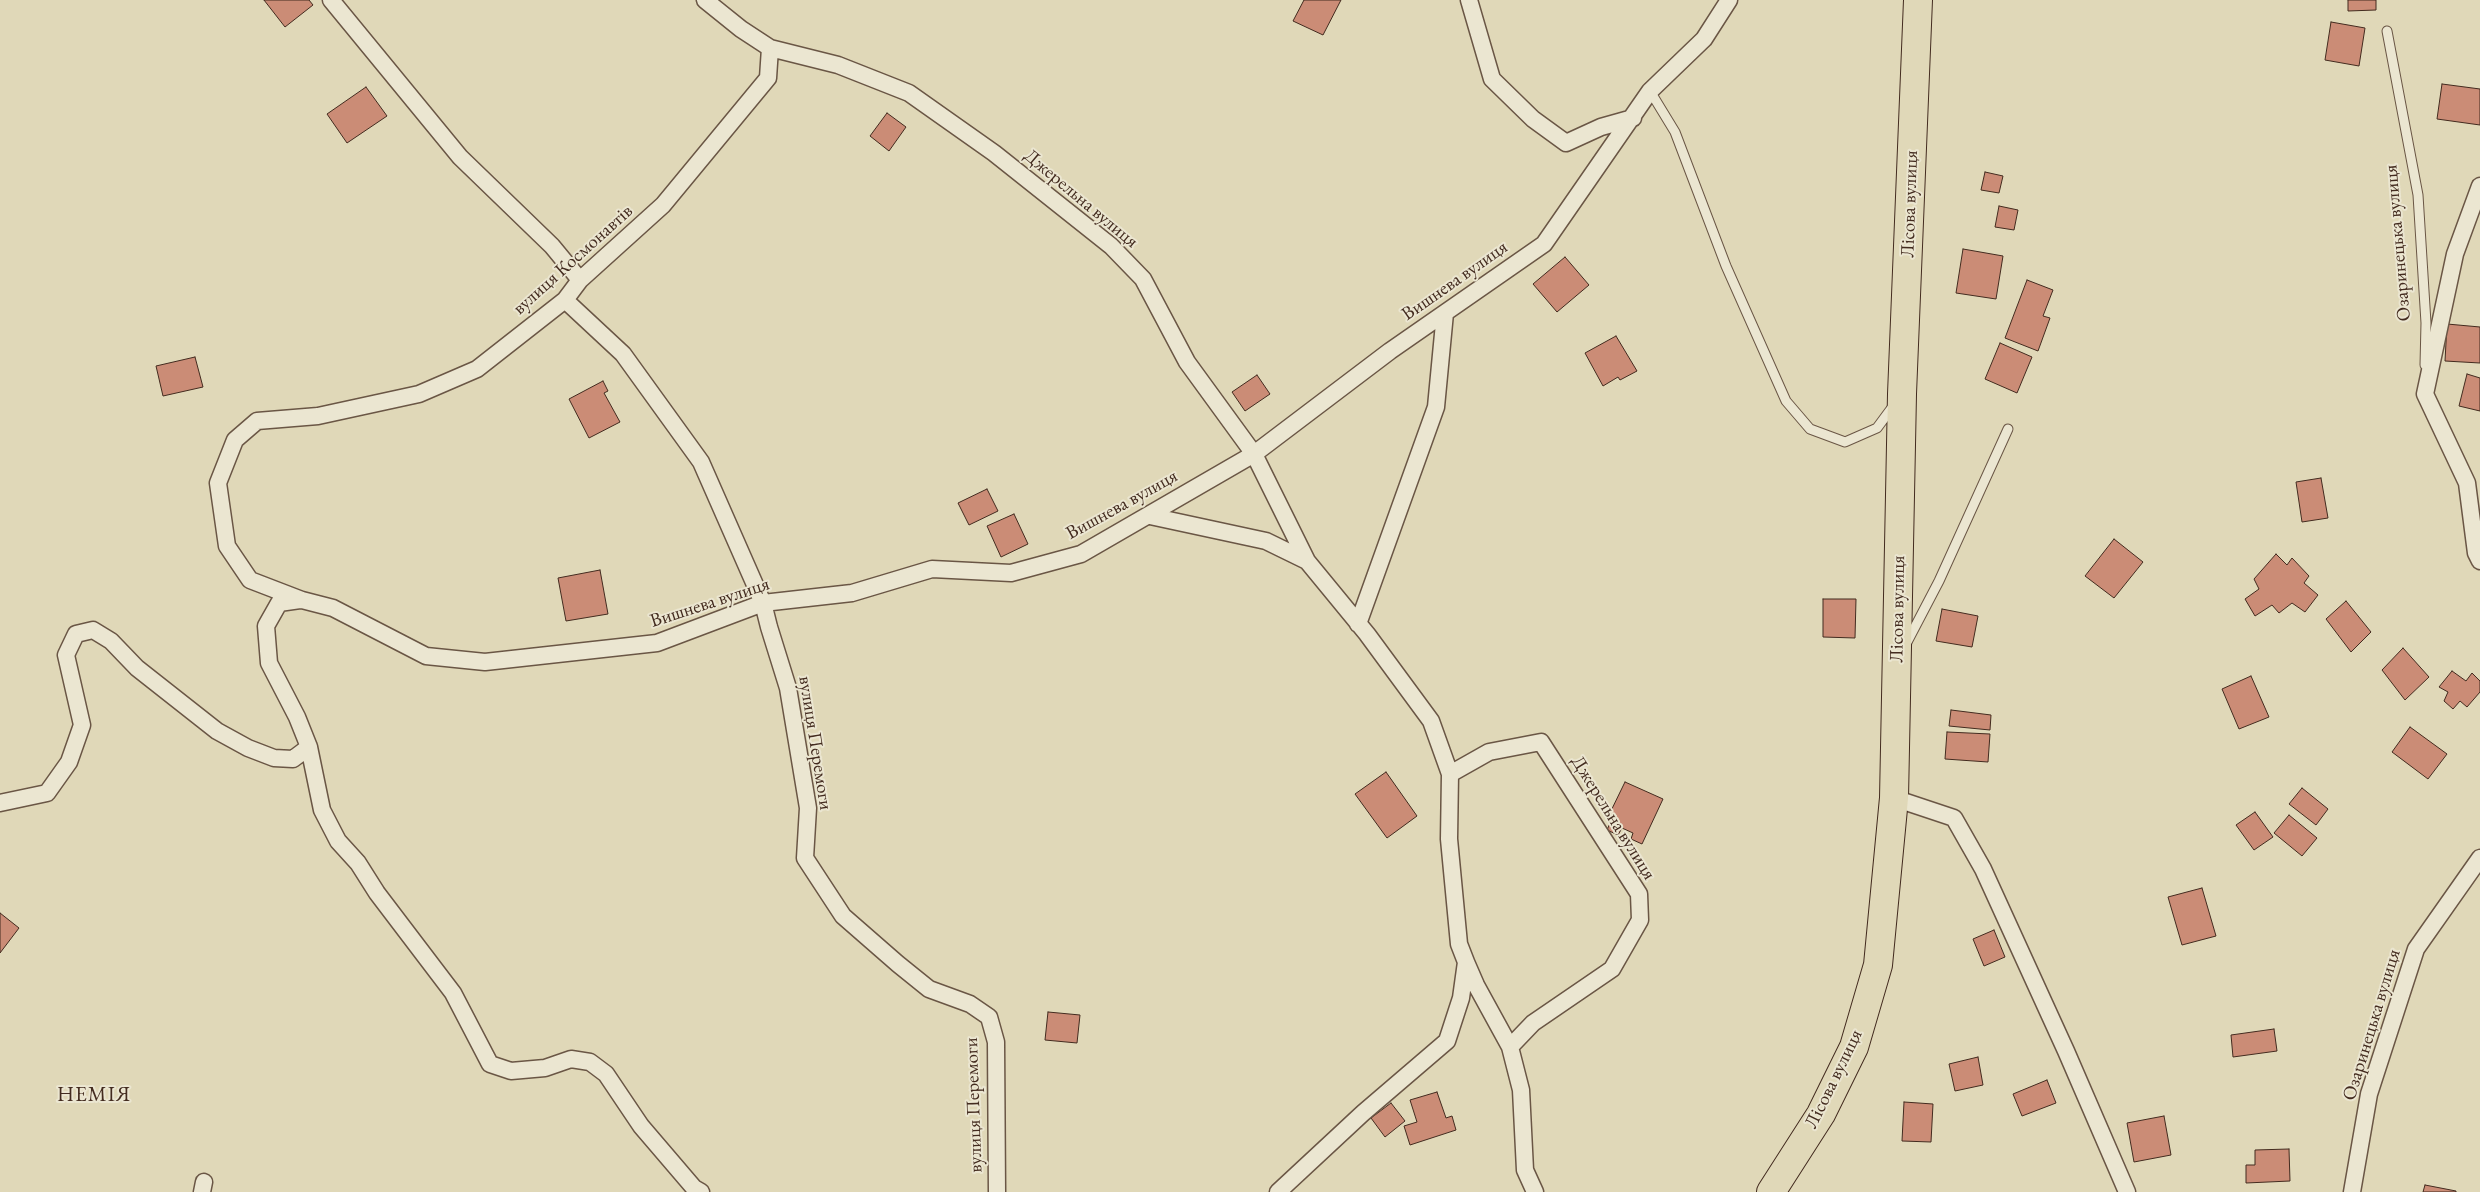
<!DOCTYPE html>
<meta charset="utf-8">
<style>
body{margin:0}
canvas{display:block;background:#e0d8b8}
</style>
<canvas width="2480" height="1192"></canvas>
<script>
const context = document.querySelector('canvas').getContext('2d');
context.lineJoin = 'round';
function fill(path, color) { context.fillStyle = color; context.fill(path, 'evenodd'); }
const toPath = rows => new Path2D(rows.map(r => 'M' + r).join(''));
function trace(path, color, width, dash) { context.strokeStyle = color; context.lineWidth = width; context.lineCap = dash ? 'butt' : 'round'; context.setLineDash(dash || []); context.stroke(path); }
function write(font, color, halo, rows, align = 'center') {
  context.font = font + ' "EB Garamond",serif'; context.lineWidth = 4; context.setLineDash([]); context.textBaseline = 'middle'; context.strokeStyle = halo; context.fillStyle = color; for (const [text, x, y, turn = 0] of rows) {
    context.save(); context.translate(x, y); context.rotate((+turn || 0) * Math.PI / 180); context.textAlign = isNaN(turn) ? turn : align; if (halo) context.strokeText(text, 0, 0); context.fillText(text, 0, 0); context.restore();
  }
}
const building = toPath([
 [264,0,309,0,313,5,285,27,264,0],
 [1304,0,1341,0,1323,35,1293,21,1304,0],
 [2348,0,2376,0,2376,10,2348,11,2348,0],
 [2331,22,2365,28,2359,66,2325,60,2331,22],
 [2442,84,2480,89,2480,125,2437,119,2442,84],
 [366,87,387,116,347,143,327,114,366,87],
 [887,113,906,127,889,151,870,136,887,113],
 [1985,172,2003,176,1999,193,1981,190,1985,172],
 [1999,206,2018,210,2014,230,1995,227,1999,206],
 [1963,249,2003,256,1996,299,1956,293,1963,249],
 [1565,257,1589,285,1557,312,1533,284,1565,257],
 [2027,280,2053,290,2043,316,2050,318,2038,351,2005,338,2027,280],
 [2447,324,2480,327,2480,363,2445,361,2447,324],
 [1616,336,1637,371,1620,380,1618,377,1603,386,1585,353,1616,336],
 [2000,343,2032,357,2017,393,1985,379,2000,343],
 [195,357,203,387,163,396,156,366,195,357],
 [2467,374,2480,378,2480,411,2459,406,2467,374],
 [1257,375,1270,394,1245,411,1232,392,1257,375],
 [603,381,608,391,604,393,620,422,589,438,569,399,603,381],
 [2321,478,2328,518,2302,522,2296,482,2321,478],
 [987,489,998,511,969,525,958,503,987,489],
 [1014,514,1028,544,1001,557,987,526,1014,514],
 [2114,539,2143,562,2114,598,2085,576,2114,539],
 [2276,554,2287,565,2292,558,2309,576,2304,583,2318,595,2305,612,2292,603,2279,613,2272,605,2255,616,2245,599,2259,589,2254,579,2276,554],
 [600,570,608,614,566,621,558,578,600,570],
 [1823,599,1856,599,1855,638,1823,637,1823,599],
 [2346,601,2371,632,2351,652,2326,619,2346,601],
 [1942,609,1978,616,1972,647,1936,641,1942,609],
 [2403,648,2429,677,2405,700,2382,670,2403,648],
 [2452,671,2466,681,2472,673,2480,681,2480,692,2467,707,2460,701,2453,709,2444,701,2448,692,2439,687,2452,671],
 [2251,676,2269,717,2239,729,2222,689,2251,676],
 [1951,710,1991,715,1990,730,1949,726,1951,710],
 [2410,727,2447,754,2428,779,2392,752,2410,727],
 [1947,732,1990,734,1988,762,1945,759,1947,732],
 [1386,772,1417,816,1387,838,1355,794,1386,772],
 [1625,782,1663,799,1642,844,1631,839,1633,833,1622,828,1618,835,1607,830,1611,821,1607,819,1625,782],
 [2302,788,2328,809,2316,825,2289,804,2302,788],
 [2255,812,2273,837,2254,850,2236,825,2255,812],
 [2289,815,2317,838,2302,856,2274,833,2289,815],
 [2202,888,2216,936,2182,945,2168,897,2202,888],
 [0,913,19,928,0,953,0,913],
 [1994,930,2005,957,1984,966,1973,939,1994,930],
 [1048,1012,1080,1015,1077,1043,1045,1040,1048,1012],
 [2274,1029,2277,1051,2233,1057,2231,1035,2274,1029],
 [1978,1057,1983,1085,1955,1091,1949,1064,1978,1057],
 [2047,1080,2056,1103,2022,1116,2013,1094,2047,1080],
 [1437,1092,1446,1118,1452,1116,1456,1130,1410,1145,1404,1126,1417,1122,1410,1100,1437,1092],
 [1904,1102,1933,1104,1931,1142,1902,1141,1904,1102],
 [1391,1103,1405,1121,1385,1137,1371,1118,1391,1103],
 [2164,1116,2171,1155,2134,1162,2127,1123,2164,1116],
 [2289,1149,2290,1181,2246,1183,2246,1165,2255,1165,2255,1150,2289,1149],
 [2425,1185,2456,1191,2456,1192,2423,1192,2425,1185]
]);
fill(building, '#cb8c76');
trace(building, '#432b1f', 1);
const service = toPath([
 [2387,31,2418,195,2426,323,2425,365],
 [1650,91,1675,132,1726,266,1786,401,1810,429,1845,442,1877,428,1894,405],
 [1905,646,1939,581,2008,429]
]);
const minor = toPath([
 [331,0,460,157,552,246,580,280],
 [705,0,741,29,770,48,838,65,909,93,994,153,1111,246,1143,279,1187,362,1254,454,1307,561],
 [1469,0,1492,79,1533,119,1566,143,1601,127,1633,118],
 [770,48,768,78,663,205,580,280,565,300,477,369,419,394,318,416,257,421,235,440,218,483,227,546,250,580,302,600,333,608,426,656,485,662,657,643,763,603,852,593,932,569,1011,573,1081,554,1254,454,1390,351,1544,244,1650,91,1704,39,1729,0],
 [2480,186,2455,254,2425,394,2467,483,2476,553,2480,561],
 [565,300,623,354,701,462,763,603,769,627,788,688,808,808,805,858,843,916,898,964,929,989,970,1004,989,1017,996,1042,997,1192],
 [1150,516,1266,541,1307,561,1367,634,1431,721,1450,774],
 [1358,624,1436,407,1445,313],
 [309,747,322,810,338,841,358,863,377,893,453,993,490,1064,511,1071,545,1068,571,1059,590,1062,606,1074,641,1126,694,1188,701,1192],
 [1894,798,1954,818,1983,869,2066,1051,2127,1192],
 [0,803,47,793,69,762,82,725,66,655,76,634,93,630,111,641,137,668,217,731,248,748,274,758,293,759,309,747,297,717,269,663,266,626,279,603,300,600],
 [1510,1047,1521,1090,1525,1170,1535,1192],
 [202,1192,204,1182],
 [1278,1192,1363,1113,1447,1041,1461,998,1466,962,1459,944,1449,839,1450,774,1489,752,1541,742,1639,894,1640,920,1612,969,1533,1023,1510,1047,1476,985,1466,962],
 [2352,1192,2369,1094,2416,949,2480,858]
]);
const trunk = toPath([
 [1771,1192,1821,1114,1854,1047,1878,965,1894,798,1902,394,1918,0]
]);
trace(service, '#6a5645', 11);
trace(minor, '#6a5645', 19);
trace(trunk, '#432b1f', 30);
trace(service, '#ebe6d1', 9);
trace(minor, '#ebe6d1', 16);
trace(trunk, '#e0d8b8', 28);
write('19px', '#432b1f', '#ebe6d1', [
 ["Джерельна вулиця",1081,199,40],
 ["Лісова вулиця",1910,204,-88],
 ["Озаринецька вулиця",2398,243,-95],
 ["вулиця Космонавтів",573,260,-42],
 ["Вишнева вулиця",1455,281,-35],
 ["Вишнева вулиця",1122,505,-29],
 ["Вишнева вулиця",710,603,-18],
 ["Лісова вулиця",1898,609,-89],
 ["вулиця Перемоги",815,743,81],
 ["Джерельна вулиця",1613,818,58],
 ["Озаринецька вулиця",2372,1025,-73],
 ["Лісова вулиця",1834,1079,-64],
 ["вулиця Перемоги",974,1105,-92]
]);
context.letterSpacing = '1px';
write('21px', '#432b1f', '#ebe6d1', [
 ["НЕМІЯ",94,1095]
]);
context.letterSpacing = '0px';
</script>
